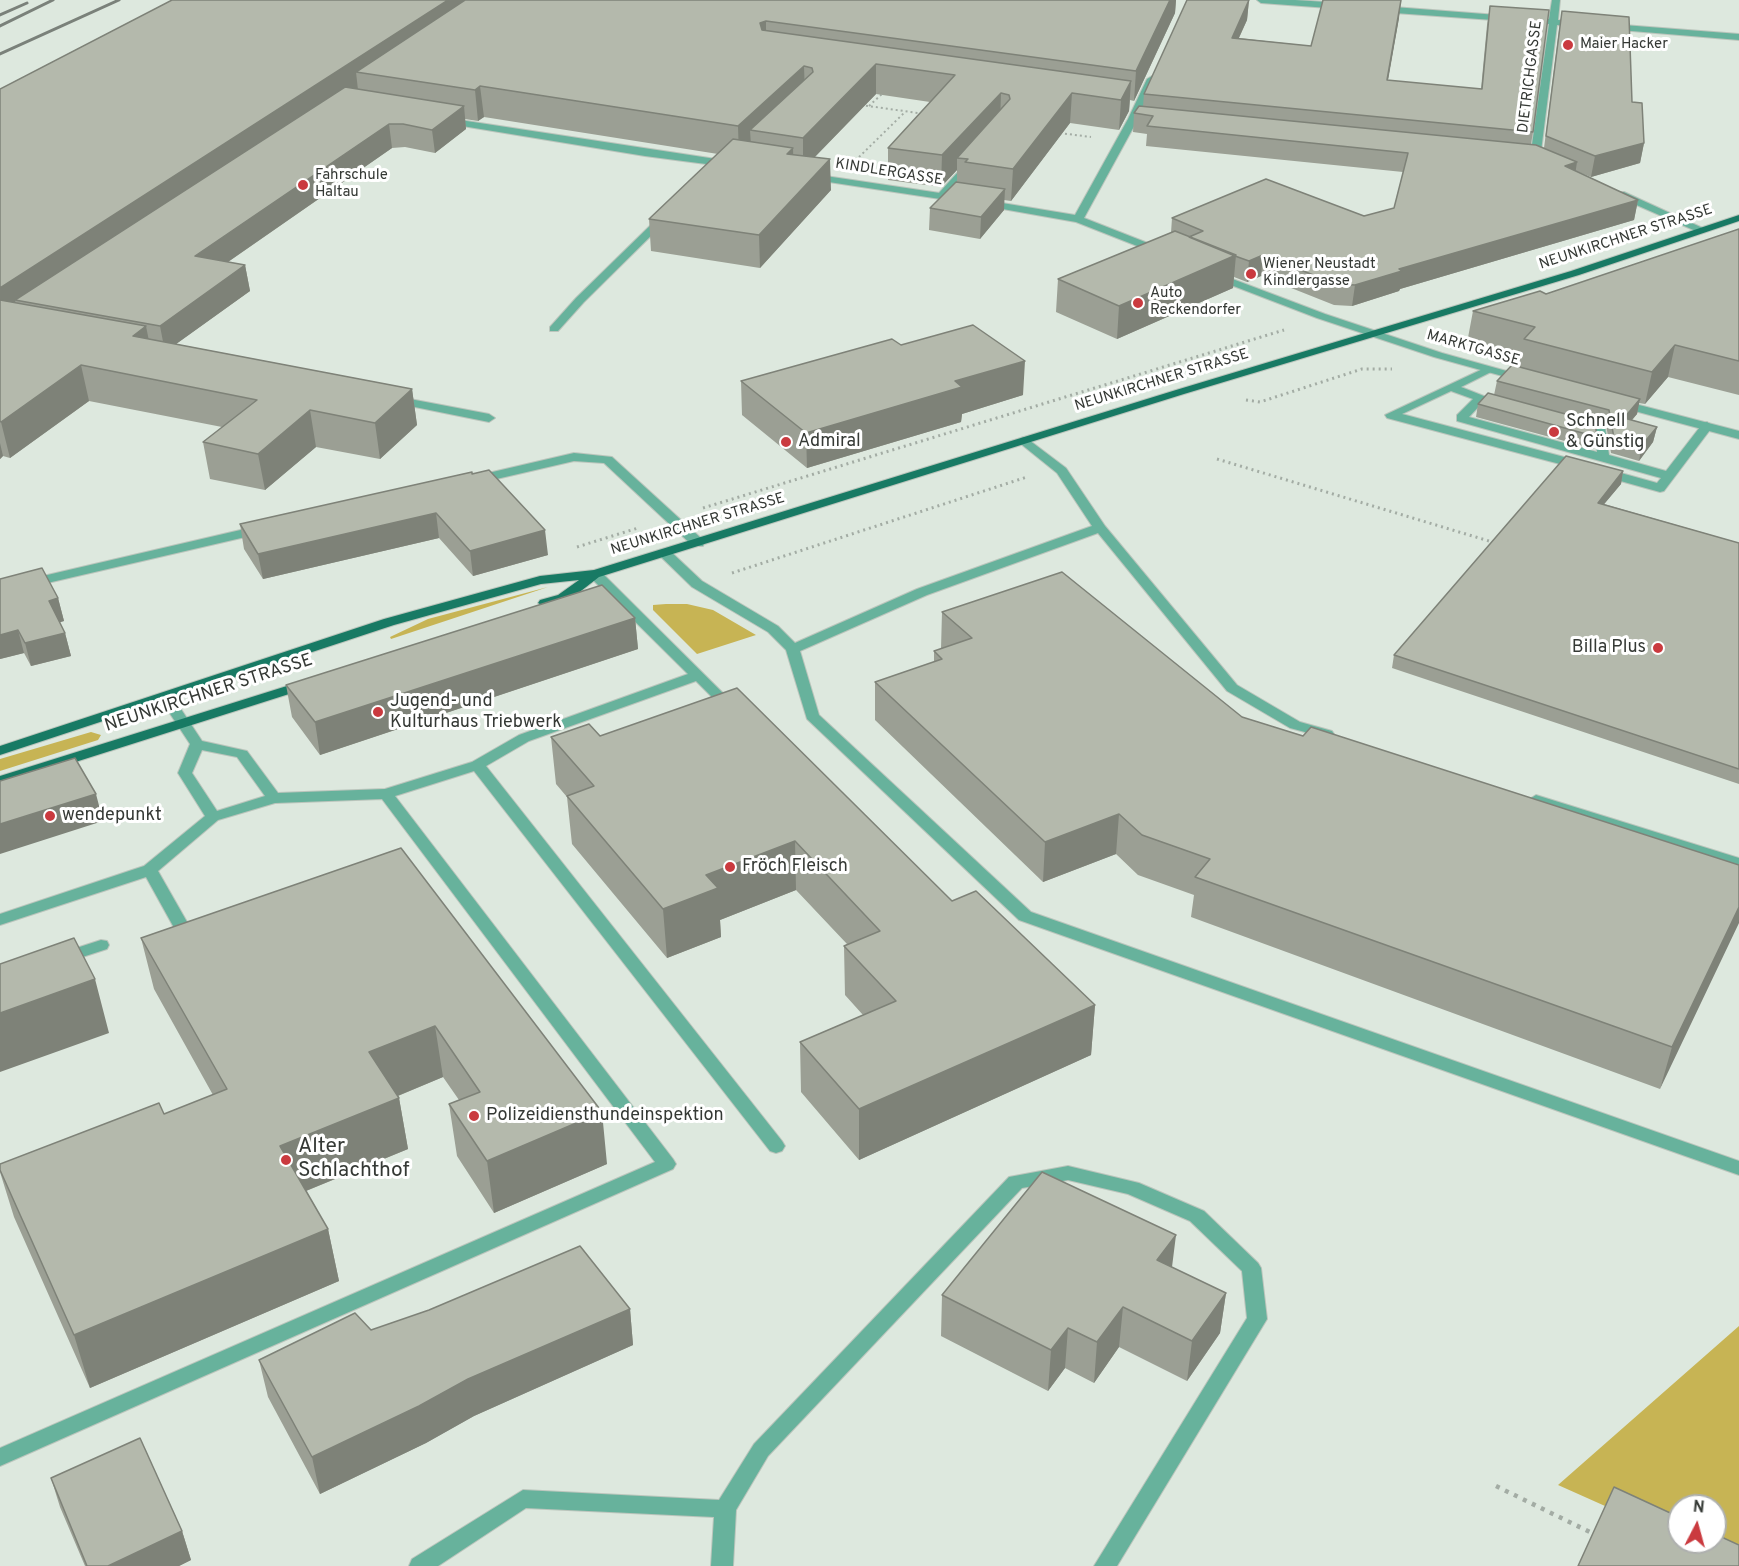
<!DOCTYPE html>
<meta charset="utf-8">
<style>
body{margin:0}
#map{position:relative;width:1739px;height:1566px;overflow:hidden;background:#dde8de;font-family:Overpass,sans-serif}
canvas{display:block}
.north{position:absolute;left:1667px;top:1494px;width:60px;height:60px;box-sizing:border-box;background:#fff;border:2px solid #aeb0ae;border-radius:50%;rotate:6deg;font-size:16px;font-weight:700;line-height:24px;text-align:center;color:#353935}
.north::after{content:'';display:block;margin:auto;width:21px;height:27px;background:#ca3a3f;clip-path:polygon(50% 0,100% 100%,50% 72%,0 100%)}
</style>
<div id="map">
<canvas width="1739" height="1566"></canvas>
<div class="north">N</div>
</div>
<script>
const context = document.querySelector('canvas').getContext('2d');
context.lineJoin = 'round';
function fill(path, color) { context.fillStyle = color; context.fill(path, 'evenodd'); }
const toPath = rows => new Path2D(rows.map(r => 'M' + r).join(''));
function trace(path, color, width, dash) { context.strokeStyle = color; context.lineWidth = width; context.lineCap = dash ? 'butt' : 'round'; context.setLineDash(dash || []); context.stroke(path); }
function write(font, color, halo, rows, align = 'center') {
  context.font = font + ' Overpass,sans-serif'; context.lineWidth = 6; context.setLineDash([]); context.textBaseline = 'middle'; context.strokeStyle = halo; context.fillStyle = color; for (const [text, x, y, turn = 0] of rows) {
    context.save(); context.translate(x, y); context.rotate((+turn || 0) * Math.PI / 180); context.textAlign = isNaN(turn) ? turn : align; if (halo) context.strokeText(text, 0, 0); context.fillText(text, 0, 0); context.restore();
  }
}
fill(toPath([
 [548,587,391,639,390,637,428,619],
 [666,604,687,604,713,610,756,635,697,654,653,610,653,605],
 [91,732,101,735,98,740,0,771,0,759],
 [1739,1326,1739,1566,1715,1542,1715,1506,1679,1506,1679,1539,1558,1485]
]), '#c7b454');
const lane = toPath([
 [967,162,975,164,946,198,938,198,938,194,967,162],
 [1487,367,1491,368,1491,372,1461,387,1494,400,1488,404,1483,402,1469,417,1597,452,1595,432,1574,427,1572,424,1578,420,1605,427,1609,455,1666,471,1703,423,1707,422,1713,426,1664,491,1660,492,1599,475,1597,472,1603,468,1657,483,1661,478,1457,421,1457,415,1473,399,1451,391,1402,414,1583,462,1585,465,1579,469,1575,468,1387,418,1385,415,1487,367],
 [394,396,489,414,495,418,489,422,390,402,388,400,394,396],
 [1025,437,1066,468,1105,526,1237,685,1300,722,1332,731,1334,734,1332,737,1327,738,1290,728,1227,691,1098,533,927,595,800,651,819,715,1031,912,1739,1161,1739,1175,1019,920,807,719,786,650,768,632,692,587,657,553,659,550,669,550,702,581,778,626,795,643,917,589,1092,526,1057,473,1021,444,1021,438,1025,437],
 [595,570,600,571,739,709,732,713,727,712,696,681,529,741,486,766,782,1141,785,1146,782,1151,776,1153,770,1151,474,771,395,796,673,1159,676,1164,673,1169,0,1466,0,1448,655,1162,382,799,275,803,218,820,158,871,191,929,189,933,177,933,146,877,0,925,0,914,144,866,205,816,178,773,190,744,159,697,161,694,171,694,202,741,247,751,278,793,385,789,472,762,519,735,688,674,590,577,588,574,595,570],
 [202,750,237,757,265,796,217,811,192,773,202,750],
 [1536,795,1739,858,1739,868,1531,803,1528,800,1536,795],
 [101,940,107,941,109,945,107,949,61,964,55,963,53,959,55,955,101,940],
 [1068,1166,1139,1183,1204,1211,1258,1263,1261,1268,1267,1319,1117,1566,1094,1566,1247,1318,1242,1271,1190,1221,1128,1194,1068,1180,1022,1188,768,1456,736,1510,733,1566,711,1566,714,1517,526,1508,438,1566,409,1566,412,1559,523,1490,719,1500,754,1444,1009,1177,1068,1166]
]);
const street = toPath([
 [1257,0,1295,0,1342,3,1346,6,1342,9,1261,3,1257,0],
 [1552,0,1560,0,1558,20,1578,21,1582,24,1578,27,1557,25,1540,159,1535,162,1530,159,1549,24,1381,12,1377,9,1381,6,1549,19,1552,0],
 [1611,24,1739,34,1739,40,1608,29,1608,25,1611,24],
 [1152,76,1157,79,1138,119,1084,218,1163,249,1163,253,1155,253,1076,222,980,205,980,201,984,200,1075,215,1128,119,1147,79,1152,76],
 [447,118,729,161,734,164,729,167,645,156,444,123,442,121,447,118],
 [812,174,960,196,965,199,960,202,809,179,809,175,812,174],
 [1616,192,1624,192,1707,230,1698,232,1616,196,1616,192],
 [661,215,670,217,584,302,558,331,550,331,550,327,576,298,661,215],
 [1214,272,1325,314,1442,353,1528,377,1530,379,1524,382,1434,357,1317,318,1210,277,1209,275,1214,272],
 [1620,400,1739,431,1739,439,1616,406,1616,402,1620,400],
 [574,453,612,457,703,540,704,543,703,546,693,546,604,463,574,461,475,484,469,480,471,477,574,453],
 [262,525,267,526,268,529,267,532,0,594,0,586,262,525]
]);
const primary = toPath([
 [1739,215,1739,221,1579,275,1184,394,599,577,568,601,545,607,538,603,540,600,558,595,579,580,541,584,394,625,0,755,0,746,384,619,540,576,594,570,1176,390,1571,271,1739,215],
 [306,680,311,681,313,684,311,687,0,786,0,776,306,680]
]);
trace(lane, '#bbc5bc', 2);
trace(street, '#bbc5bc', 2);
trace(primary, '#bbc5bc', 2);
trace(toPath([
 [861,105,925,114],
 [869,106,883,93],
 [1060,133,1091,137],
 [859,157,905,112]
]), '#a3aca4', 2, [2, 3]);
trace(toPath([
 [1246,400,1260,402,1362,369,1392,369],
 [1217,459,1489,541],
 [703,508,1284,330],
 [577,547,638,528],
 [732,573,1027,477]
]), '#a3aca4', 3, [2, 4]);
trace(toPath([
 [1496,1486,1598,1536]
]), '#a3aca4', 4.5, [4, 6]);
fill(lane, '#67b29c');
fill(street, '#67b29c');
fill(primary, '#187a64');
trace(toPath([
 [0,15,27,3],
 [0,26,53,0],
 [0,54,119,0]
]), '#7a817a', 3);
fill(toPath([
 [172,0,1176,0,1175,13,1134,101,1130,100,1129,111,1119,130,1070,123,1011,201,1004,200,1004,210,980,239,929,230,930,208,957,182,957,170,941,187,888,180,888,148,930,102,876,94,815,157,831,190,760,268,651,251,649,219,718,154,484,117,478,121,465,119,466,129,435,153,405,147,392,148,228,262,245,265,250,291,176,344,412,389,417,425,380,459,316,447,265,490,210,479,203,442,222,427,89,401,10,458,3,456,0,459,0,89],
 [1249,0,1247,20,1239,38,1311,46,1399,18,1388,81,1481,89,1487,25,1490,6,1533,132,1531,144,1544,148,1559,30,1562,11,1632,102,1644,143,1640,163,1591,177,1576,171,1638,200,1634,220,1400,289,1399,291,1352,306,1334,305,1261,276,1247,282,1234,277,1233,288,1117,339,1056,312,1058,279,1171,233,1172,218,1364,216,1394,208,1403,172,1146,146,1147,134,1133,132,1134,113,1143,106,1144,94],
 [1739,229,1739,395,1668,377,1645,404,1639,403,1637,414,1632,420,1657,427,1653,442,1639,461,1611,453,1606,425,1596,422,1597,437,1594,449,1476,417,1478,404,1494,395,1497,381,1519,366,1520,357,1467,343,1473,311,1546,294],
 [901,345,1023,395,962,414,961,422,807,468,742,415,741,381],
 [1623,471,1621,484,1604,504,1739,543,1739,784,1392,668,1394,655],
 [472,474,548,555,473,576,439,538,263,579,244,549,240,524],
 [0,579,58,598,64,621,60,622,65,633,71,656,31,666,24,653,0,659],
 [942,612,1242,717,1303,736,1739,865,1660,1089,1191,917,1194,895,1138,875,1116,854,1043,882,875,720,875,682,934,662,934,651,941,649],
 [635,618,638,649,320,755,292,717,286,685],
 [600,736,952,901,1095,1005,1091,1055,859,1160,801,1092,800,1042,863,1015,845,995,844,946,847,944,796,890,720,920,721,937,667,958,572,844,567,797,556,784,551,737],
 [401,848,607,1164,494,1213,457,1156,449,1104,459,1100,443,1077,398,1096,399,1098,408,1149,306,1191,328,1229,339,1281,90,1388,14,1217,0,1172,0,1164,164,1114,213,1095,154,989,141,938],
 [1172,1268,1226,1293,1220,1333,1187,1381,1119,1347,1094,1383,1065,1368,1048,1391,941,1336,942,1295],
 [630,1309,633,1345,474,1416,426,1443,320,1494,268,1397,259,1360,371,1330],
 [51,1478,182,1531,191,1560,179,1566,85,1566,60,1507]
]), '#9b9f94');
fill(toPath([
 [448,0,494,0,356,72,358,90,15,300,18,315,0,328,0,288],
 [1170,0,1176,0,1175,13,1134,101,1136,71],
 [1249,0,1247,20,1230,57,1232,38],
 [1401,0,1399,18,1384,101,1387,80],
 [766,21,766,50,760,23],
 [876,64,876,94,803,169,803,138],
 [804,66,805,96,750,130,751,146,739,157,738,126],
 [1131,81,1129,111,1119,130,1121,100],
 [480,86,484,117,478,121,475,90],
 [1001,93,1000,124,957,158,957,170,941,187,942,155],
 [1072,93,1070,123,1011,201,1013,169],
 [464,106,466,129,435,153,432,130],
 [389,124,392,148,199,282,195,256],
 [1644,143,1640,163,1591,177,1595,156],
 [793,148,794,179,787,154],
 [830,159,831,190,760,268,759,235],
 [1577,162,1574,182,1565,166],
 [1005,189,1004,210,980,239,981,217],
 [1638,200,1634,220,1400,289,1399,291,1352,306,1355,285,1399,269],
 [1236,255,1233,288,1117,339,1119,306],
 [1263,255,1261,276,1247,282,1249,261],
 [245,265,250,291,165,352,160,326],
 [146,326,153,361,133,336],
 [1675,345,1668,377,1645,404,1652,372],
 [1025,361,1023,395,962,414,961,422,807,468,806,433,955,381],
 [81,365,89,401,10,458,1,422],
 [412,389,417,425,380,459,375,423],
 [1640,399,1637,414,1620,434,1624,418],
 [310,410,316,447,265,490,258,454],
 [1657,427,1653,442,1639,461,1642,445],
 [0,443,3,456,0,459],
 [1623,471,1621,484,1595,515,1598,503],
 [436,513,439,538,263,579,258,554],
 [545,530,548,555,473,576,470,551],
 [58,598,64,621,54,624,49,601],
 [635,618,638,649,320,755,315,722],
 [18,630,24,653,0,659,0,635],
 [65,633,71,656,31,666,25,643],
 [96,794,103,821,0,854,0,824],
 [1119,814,1116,854,1043,882,1045,842],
 [795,841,796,890,720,920,721,937,667,958,663,909,706,875],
 [1739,907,1739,923,1660,1089,1672,1047],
 [95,979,109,1033,0,1072,0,1013],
 [1095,1005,1091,1055,859,1160,859,1109],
 [435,1026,443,1077,378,1104,369,1052],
 [399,1098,408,1149,291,1197,280,1146],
 [602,1112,607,1164,494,1213,487,1161],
 [328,1229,339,1281,90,1388,74,1335],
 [1176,1235,1171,1275,1157,1260],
 [1226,1293,1220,1333,1187,1381,1192,1341],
 [1123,1307,1119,1347,1094,1383,1097,1342],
 [630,1309,633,1345,474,1416,426,1443,320,1494,312,1457,468,1379],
 [1068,1328,1065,1368,1048,1391,1051,1350],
 [182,1531,191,1560,179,1566,108,1566]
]), '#7e8278');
const building = toPath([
 [172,0,448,0,0,288,0,89,172,0],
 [465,0,1170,0,1136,71,766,21,760,23,762,30,1131,81,1121,100,1072,93,1013,169,965,162,968,159,957,158,1010,99,1009,95,1001,93,942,155,888,148,955,75,876,64,803,138,750,130,813,72,812,68,804,66,738,126,480,86,475,90,356,72,465,0],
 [1187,0,1249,0,1232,38,1311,46,1323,0,1401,0,1387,80,1482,89,1490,6,1549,10,1533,132,1144,94,1187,0],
 [1562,11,1629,17,1632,102,1642,103,1644,143,1595,156,1546,136,1562,11],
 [345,87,464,106,432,130,403,124,389,124,195,256,245,265,160,326,15,300,345,87],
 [1139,106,1536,145,1577,162,1565,166,1638,200,1399,269,1402,271,1355,285,1336,284,1263,255,1249,261,1235,256,1189,237,1203,231,1172,218,1266,179,1364,216,1394,208,1408,153,1147,126,1153,116,1134,113,1139,106],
 [733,139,793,148,787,154,830,159,759,235,649,219,733,139],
 [956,182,1005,189,981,217,930,208,956,182],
 [1739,229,1739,361,1675,345,1652,372,1524,339,1535,327,1473,311,1540,291,1546,294,1739,229],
 [1175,231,1236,255,1119,306,1058,279,1175,231],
 [0,300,146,326,133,336,412,389,375,423,310,410,258,454,203,442,257,400,81,365,1,422,0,421,0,300],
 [973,325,1025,361,955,381,962,387,806,433,741,381,892,339,901,345,973,325],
 [1512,365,1640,399,1624,418,1657,427,1642,445,1614,438,1609,410,1497,381,1512,365],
 [1488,393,1595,422,1597,437,1478,404,1488,393],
 [1566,456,1623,471,1598,503,1739,543,1739,769,1394,655,1566,456],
 [489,470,545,530,470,551,436,513,258,554,240,524,472,472,472,474,489,470],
 [42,568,58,598,49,601,65,633,25,643,18,630,0,635,0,579,42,568],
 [1062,572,1242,717,1303,736,1311,727,1739,865,1739,907,1672,1047,1195,877,1210,859,1142,835,1119,814,1045,842,875,682,942,659,934,651,972,638,942,612,1062,572],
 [602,585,635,618,315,722,286,685,602,585],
 [737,688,952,901,976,891,1095,1005,859,1109,800,1042,896,1001,844,946,880,931,795,841,706,875,718,888,663,909,567,796,594,786,551,737,589,724,600,736,737,688],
 [75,758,96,794,0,824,0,781,75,758],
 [401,848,602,1112,487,1161,449,1104,480,1092,435,1026,369,1052,399,1098,280,1146,328,1229,74,1335,0,1170,0,1164,159,1103,164,1114,227,1089,141,938,401,848],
 [74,938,95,979,0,1013,0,964,74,938],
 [1042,1172,1176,1235,1157,1260,1226,1293,1192,1341,1123,1307,1097,1342,1068,1328,1051,1350,942,1295,1042,1172],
 [580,1246,630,1309,468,1379,419,1406,312,1457,259,1360,355,1313,371,1330,429,1310,580,1246],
 [140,1438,182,1531,108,1566,87,1566,51,1478,140,1438],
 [1614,1487,1679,1517,1679,1542,1715,1542,1715,1534,1739,1545,1739,1566,1578,1566,1614,1487]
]);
fill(building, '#b4b9ac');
trace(building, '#7e8278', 1.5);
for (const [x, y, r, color] of [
 [1568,45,6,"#ca3a3f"],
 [303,185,6,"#ca3a3f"],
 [1251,274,6,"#ca3a3f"],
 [1138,303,6,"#ca3a3f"],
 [1554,432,6,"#ca3a3f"],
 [786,442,6,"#ca3a3f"],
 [1658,648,6,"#ca3a3f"],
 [378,712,6,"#ca3a3f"],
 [50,816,6,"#ca3a3f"],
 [730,867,6,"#ca3a3f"],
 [474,1116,6,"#ca3a3f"],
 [286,1160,6,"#ca3a3f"]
]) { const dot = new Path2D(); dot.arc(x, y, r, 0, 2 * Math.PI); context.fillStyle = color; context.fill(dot); trace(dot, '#fff', 2); }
write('15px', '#353935', '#fff', [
 ["Maier Hacker",1580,45],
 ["Fahrschule",315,176],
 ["Haltau",315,193],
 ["Wiener Neustadt",1263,265],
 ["Kindlergasse",1263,282],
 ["Auto",1150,294],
 ["Reckendorfer",1150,311]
], 'left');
write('15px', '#353935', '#fff', [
 ["DIETRICHGASSE",1531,77,-83],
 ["KINDLERGASSE",889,173,9],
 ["NEUNKIRCHNER STRASSE",1626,238,-18],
 ["MARKTGASSE",1473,349,16],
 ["NEUNKIRCHNER STRASSE",1162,381,-17],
 ["NEUNKIRCHNER STRASSE",698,525,-17]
]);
write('18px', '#353935', '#fff', [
 ["Schnell",1566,422],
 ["& Günstig",1566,443],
 ["Admiral",798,442],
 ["Billa Plus",1646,648,"right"],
 ["Jugend- und",390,702],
 ["Kulturhaus Triebwerk",390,723],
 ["wendepunkt",62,816],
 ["Fröch Fleisch",742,867],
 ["Polizeidiensthundeinspektion",486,1116]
], 'left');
write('18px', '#353935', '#fff', [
 ["NEUNKIRCHNER STRASSE",209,694,-18]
]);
write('21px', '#353935', '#fff', [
 ["Alter",298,1148],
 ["Schlachthof",298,1172]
], 'left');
</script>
